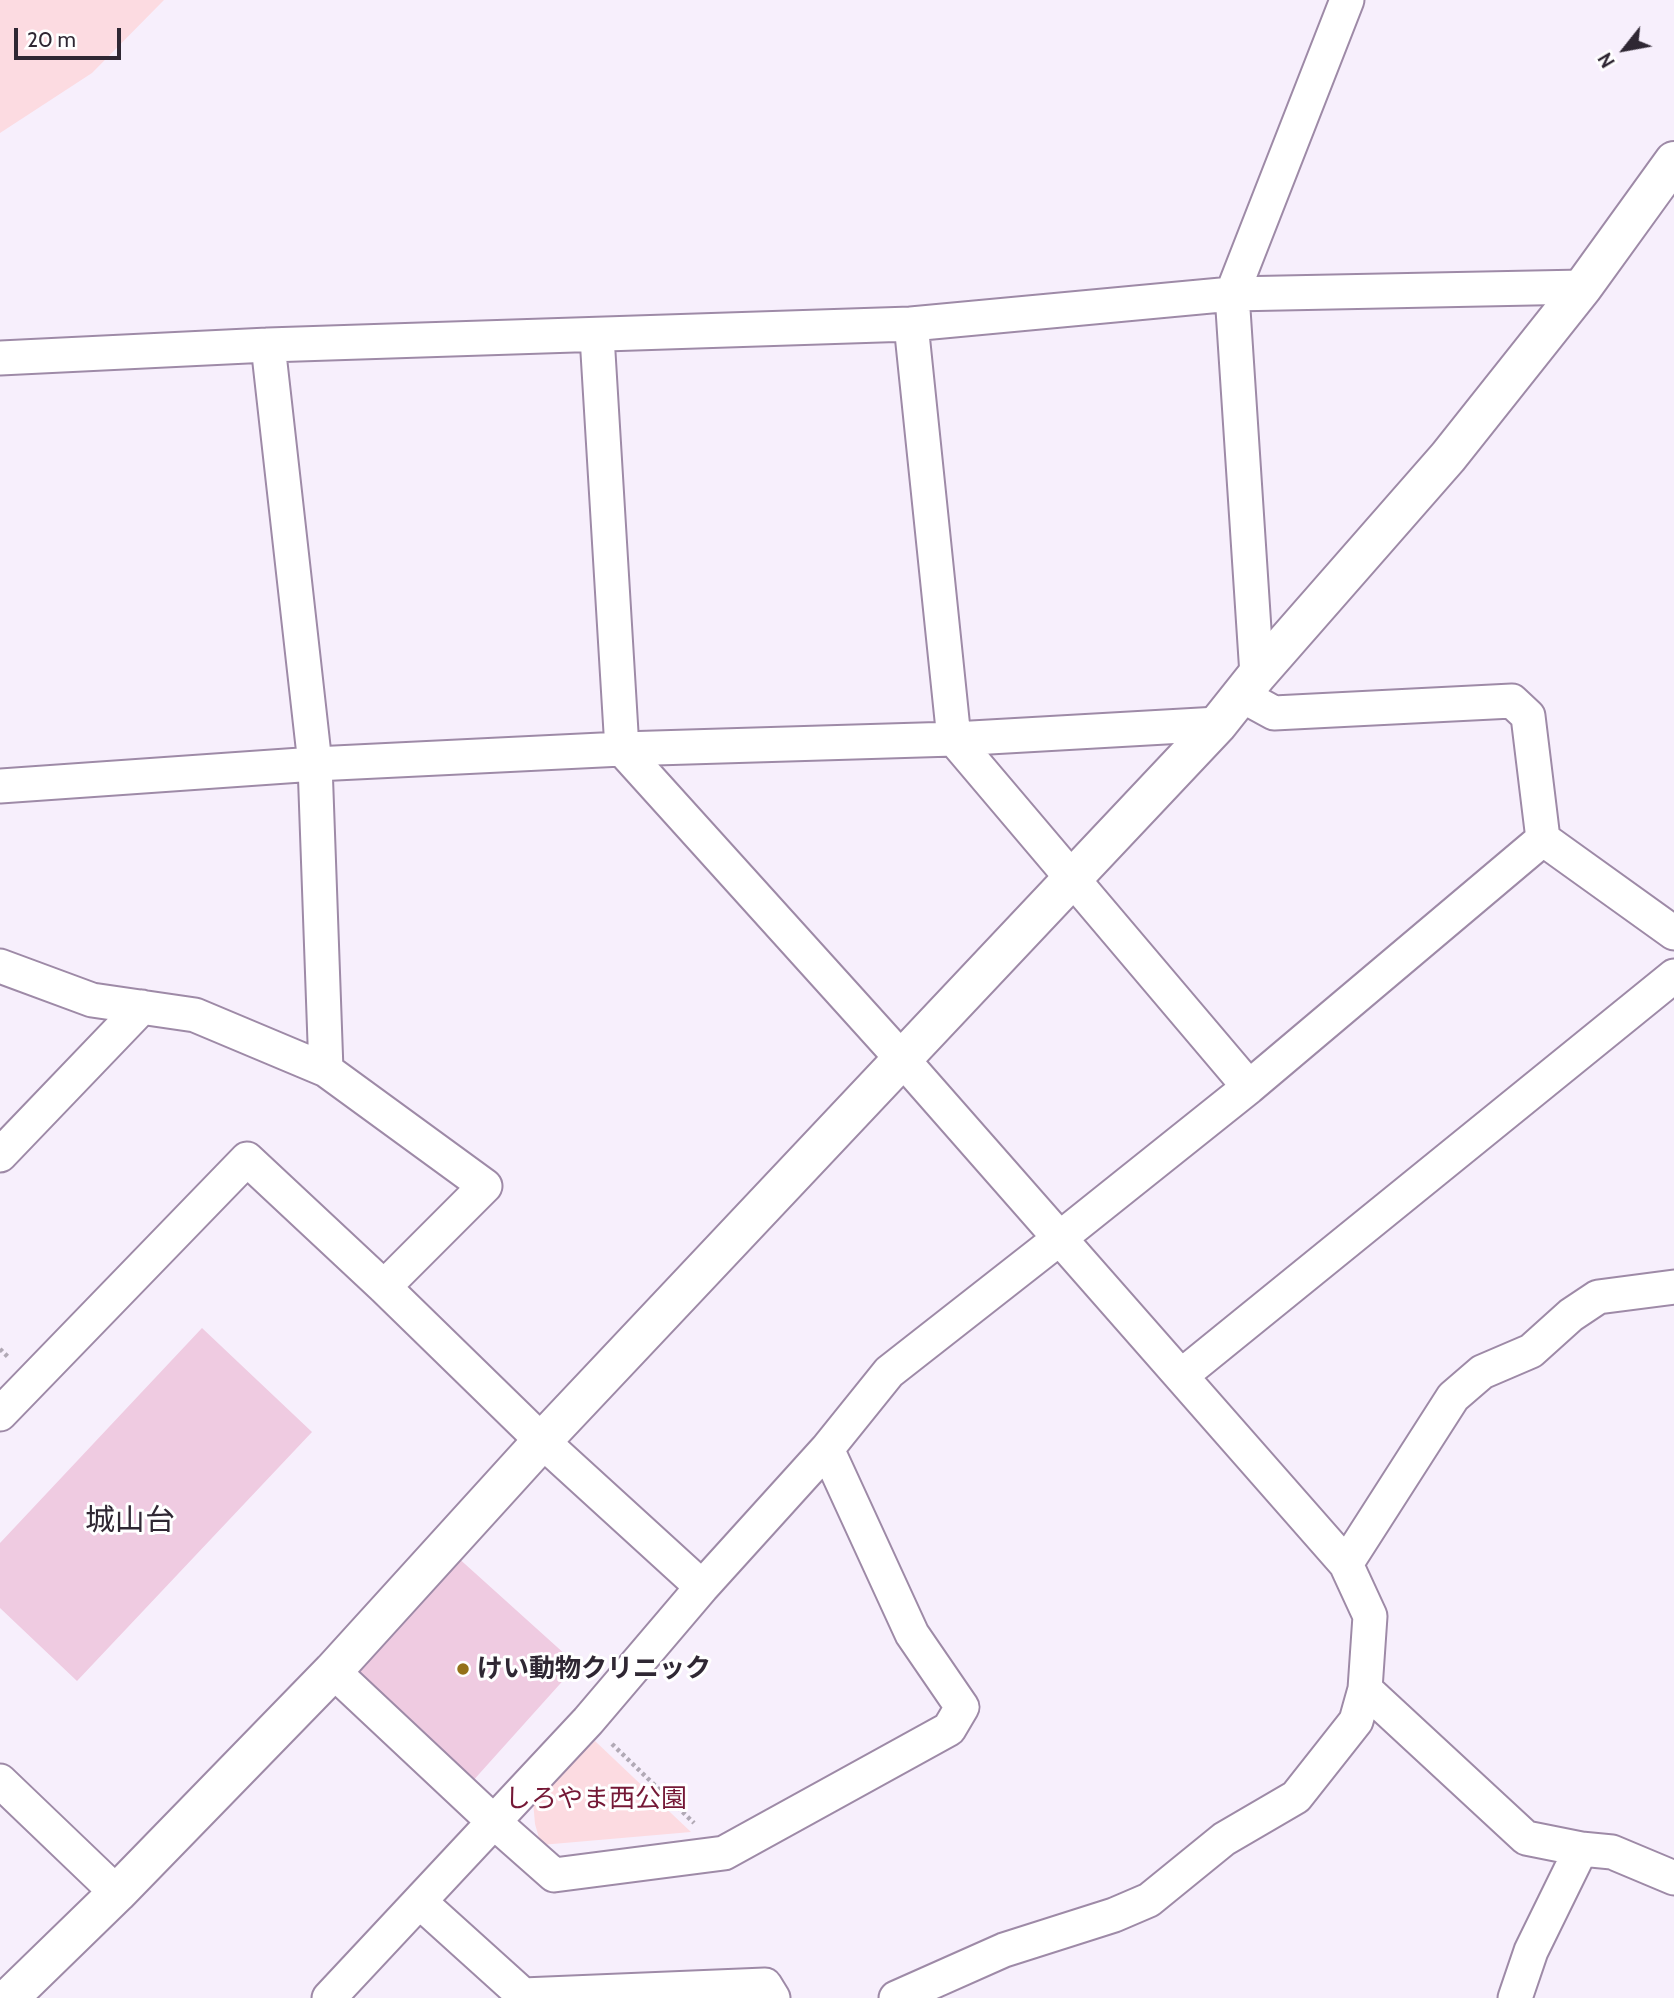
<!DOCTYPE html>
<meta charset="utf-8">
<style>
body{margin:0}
#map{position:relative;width:1674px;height:1998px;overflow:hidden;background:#f7effc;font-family:Cabin,sans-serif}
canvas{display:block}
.north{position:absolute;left:1590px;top:14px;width:70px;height:70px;-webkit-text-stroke:5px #fff;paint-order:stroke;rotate:239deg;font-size:19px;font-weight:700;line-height:28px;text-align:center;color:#2f2733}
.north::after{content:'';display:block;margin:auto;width:24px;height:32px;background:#2f2733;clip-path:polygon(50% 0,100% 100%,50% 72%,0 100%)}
.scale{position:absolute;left:14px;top:28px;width:107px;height:32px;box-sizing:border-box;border:4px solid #2f2733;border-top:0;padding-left:9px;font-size:21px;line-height:24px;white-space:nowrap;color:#2f2733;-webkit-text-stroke:5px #fff;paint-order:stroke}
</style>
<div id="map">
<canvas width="1674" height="1998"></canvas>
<div class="north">N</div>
<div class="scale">20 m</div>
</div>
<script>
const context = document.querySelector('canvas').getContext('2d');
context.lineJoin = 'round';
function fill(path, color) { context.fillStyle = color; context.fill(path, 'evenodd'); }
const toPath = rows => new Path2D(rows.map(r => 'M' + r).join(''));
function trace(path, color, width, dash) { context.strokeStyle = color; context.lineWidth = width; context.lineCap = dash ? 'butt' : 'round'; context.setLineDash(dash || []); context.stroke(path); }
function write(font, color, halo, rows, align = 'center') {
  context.font = font + ' Cabin,"Noto Sans JP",sans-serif'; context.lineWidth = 6; context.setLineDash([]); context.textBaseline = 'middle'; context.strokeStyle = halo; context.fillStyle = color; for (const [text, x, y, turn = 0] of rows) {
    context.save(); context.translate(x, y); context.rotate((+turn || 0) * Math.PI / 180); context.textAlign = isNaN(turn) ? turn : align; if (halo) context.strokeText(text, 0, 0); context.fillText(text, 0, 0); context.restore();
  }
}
fill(toPath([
 [0,0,164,0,92,73,0,133],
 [595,1741,691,1832,541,1845,535,1824,533,1801]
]), '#fcdbe1');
fill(toPath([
 [202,1328,312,1432,77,1681,0,1608,0,1543],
 [455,1555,577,1665,471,1783,349,1673]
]), '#efcbe1');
const street = toPath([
 [911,324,954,739,1249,1087],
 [597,336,622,749,903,1060,1346,1564,1370,1616,1365,1689,1356,1721,1296,1797,1224,1839,1149,1900,1114,1915,1004,1950,896,1998],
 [268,345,315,764,326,1070],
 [0,358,268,345,911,324,1232,294,1583,287],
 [1257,675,1232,294,1347,0],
 [1241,695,1274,713,1512,701,1528,716,1543,839],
 [0,786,315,764,622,749,954,739,1218,724],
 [0,966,92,1000,195,1015,326,1070,485,1186,384,1287],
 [0,1155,142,1007],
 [1181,1376,1674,976],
 [0,1414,247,1159,384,1287,542,1441,702,1587],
 [1346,1564,1453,1397,1482,1372,1531,1351,1571,1315,1598,1297,1674,1287],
 [333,1671,494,1822,554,1875,724,1853,949,1729,962,1707,912,1634,827,1449],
 [1365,1689,1526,1838,1581,1849,1612,1852,1674,1878],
 [0,1781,117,1893],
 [420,1902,523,1995,765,1985,773,1998],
 [329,1998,588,1721,702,1587,827,1449,889,1372,1060,1238,1249,1087,1543,839,1674,933],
 [1515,1998,1531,1951,1581,1849]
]);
const secondary = toPath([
 [9,1998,117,1893,333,1671,542,1441,1218,724,1257,675,1448,457,1583,287,1674,161]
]);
trace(street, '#9e8aa7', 37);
trace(secondary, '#9e8aa7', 42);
trace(toPath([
 [0,1349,9,1358],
 [612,1744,694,1823]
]), '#b1a9b5', 4.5, [3.5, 3.5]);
trace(street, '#fff', 33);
trace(secondary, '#fff', 38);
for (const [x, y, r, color] of [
 [463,1669,7,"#947019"]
]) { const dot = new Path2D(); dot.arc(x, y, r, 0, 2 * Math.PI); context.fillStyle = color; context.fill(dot); trace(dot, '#fff', 2.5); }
write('bold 26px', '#2f2733', '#fff', [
 ["けい動物クリニック",477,1669]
], 'left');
write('26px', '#751836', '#fff', [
 ["しろやま西公園",596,1799]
]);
write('30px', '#2f2733', '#fff', [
 ["城山台",130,1521]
]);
</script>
